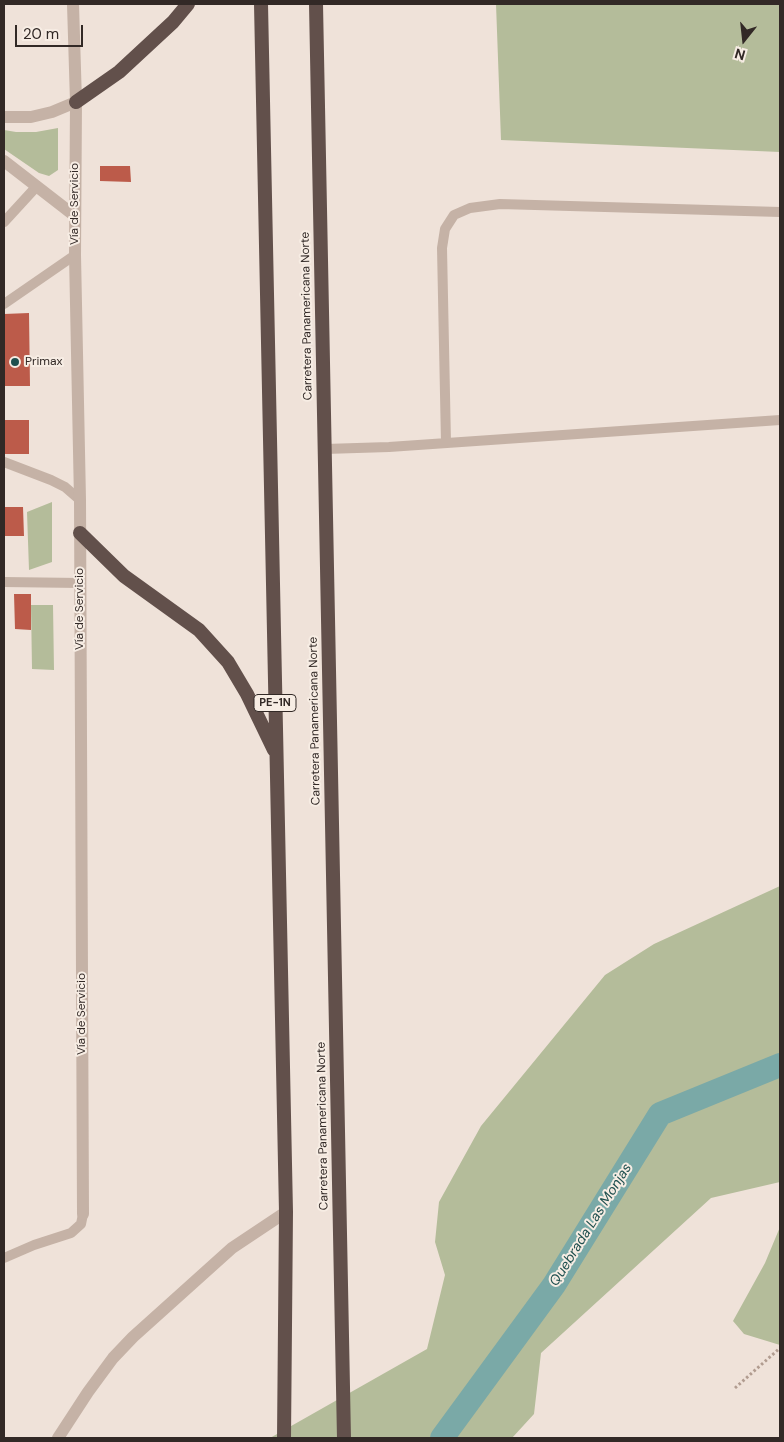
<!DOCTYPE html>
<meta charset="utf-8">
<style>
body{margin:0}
#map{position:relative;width:784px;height:1442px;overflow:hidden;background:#efe2d9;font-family:"DM Sans",sans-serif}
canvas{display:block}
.frame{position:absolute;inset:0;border:5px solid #322926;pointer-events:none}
.north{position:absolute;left:719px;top:15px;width:50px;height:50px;-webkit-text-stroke:4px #f7ede4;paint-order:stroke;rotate:196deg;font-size:14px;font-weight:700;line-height:20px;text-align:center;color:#322926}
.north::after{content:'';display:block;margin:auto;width:18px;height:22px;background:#322926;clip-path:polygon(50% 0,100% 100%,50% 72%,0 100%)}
.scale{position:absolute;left:15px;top:25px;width:68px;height:22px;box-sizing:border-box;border:2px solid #322926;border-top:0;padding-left:6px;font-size:15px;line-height:18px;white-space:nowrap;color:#322926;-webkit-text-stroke:4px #f7ede4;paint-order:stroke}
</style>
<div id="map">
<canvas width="784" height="1442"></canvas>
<div class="frame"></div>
<div class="north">N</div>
<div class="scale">20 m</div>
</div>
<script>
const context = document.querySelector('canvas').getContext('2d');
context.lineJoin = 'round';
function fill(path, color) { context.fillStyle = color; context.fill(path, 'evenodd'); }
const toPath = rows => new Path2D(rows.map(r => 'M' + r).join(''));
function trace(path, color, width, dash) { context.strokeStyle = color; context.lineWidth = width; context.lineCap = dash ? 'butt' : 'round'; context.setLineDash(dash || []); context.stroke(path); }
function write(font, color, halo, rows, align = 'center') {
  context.font = font + ' "DM Sans",sans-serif'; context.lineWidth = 4; context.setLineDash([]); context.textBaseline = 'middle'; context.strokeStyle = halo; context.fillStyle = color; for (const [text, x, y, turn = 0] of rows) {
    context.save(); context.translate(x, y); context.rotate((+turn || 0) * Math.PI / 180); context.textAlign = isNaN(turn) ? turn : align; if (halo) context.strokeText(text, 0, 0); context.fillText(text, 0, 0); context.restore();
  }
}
fill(toPath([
 [496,4,780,4,780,152,501,140],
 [58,128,58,170,49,176,39,173,4,149,4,130,16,132,36,132],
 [52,502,52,562,29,570,27,512],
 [31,605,53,605,54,670,32,669],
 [780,886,780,1182,711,1198,541,1353,534,1414,512,1438,270,1438,427,1349,445,1275,435,1242,439,1202,481,1126,605,975,654,944],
 [780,1227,780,1345,744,1334,733,1321,765,1263]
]), '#b4bc9a');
trace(toPath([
 [442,1438,554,1285,660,1114,780,1065]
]), '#7aa9a7', 24);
fill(toPath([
 [100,166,130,166,131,182,100,181],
 [29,313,30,386,4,386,4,314],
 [4,420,29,420,29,454,4,454],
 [4,507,23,507,24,536,4,536],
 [14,594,31,594,31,630,15,629]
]), '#bc5b4a');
trace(toPath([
 [735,1388,780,1348]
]), '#b19c90', 3, [2.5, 2.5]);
trace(toPath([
 [4,222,37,186],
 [4,304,75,255],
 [446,443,442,248,445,229,454,215,470,208,500,204,780,212],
 [325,449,389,447,780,420],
 [4,462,51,480,65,487,80,500],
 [4,582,80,583],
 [4,1258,34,1245,71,1233,81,1224,83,1214]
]), '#c5b2a6', 10);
trace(toPath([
 [73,4,76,102,75,255,80,500,83,1214],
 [4,117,31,117,52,112,76,102],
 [4,161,75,216],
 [58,1438,88,1392,113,1358,133,1337,232,1248,286,1212]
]), '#c5b2a6', 12);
trace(toPath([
 [261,4,286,1212,284,1438],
 [316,4,344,1438],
 [76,102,119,72,173,22,188,4],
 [80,533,124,576,199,630,228,662,247,694,274,750]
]), '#62504b', 14);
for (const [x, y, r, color] of [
 [15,362,5,"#1f504f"]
]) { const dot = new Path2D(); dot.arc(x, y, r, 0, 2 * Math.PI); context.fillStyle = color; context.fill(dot); trace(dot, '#f7ede4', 2); }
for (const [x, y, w] of [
 [275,703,42]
]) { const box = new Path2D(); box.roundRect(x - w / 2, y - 8.5, w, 17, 4); context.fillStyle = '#f7ede4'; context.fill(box); trace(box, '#322926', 1); }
write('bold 11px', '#322926', null, [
 ["PE-1N",275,703]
]);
write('12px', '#322926', '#f7ede4', [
 ["Vía de Servicio",75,204,-90],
 ["Carretera Panamericana Norte",307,316,-91],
 ["Vía de Servicio",80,609,-90],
 ["Carretera Panamericana Norte",315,721,-91],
 ["Vía de Servicio",82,1014,-90],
 ["Carretera Panamericana Norte",323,1126,-91]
]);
write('12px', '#322926', '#f7ede4', [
 ["Primax",25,362]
], 'left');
write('italic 14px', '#1f504f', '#f7ede4', [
 ["Quebrada Las Monjas",591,1225,-58]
]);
</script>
